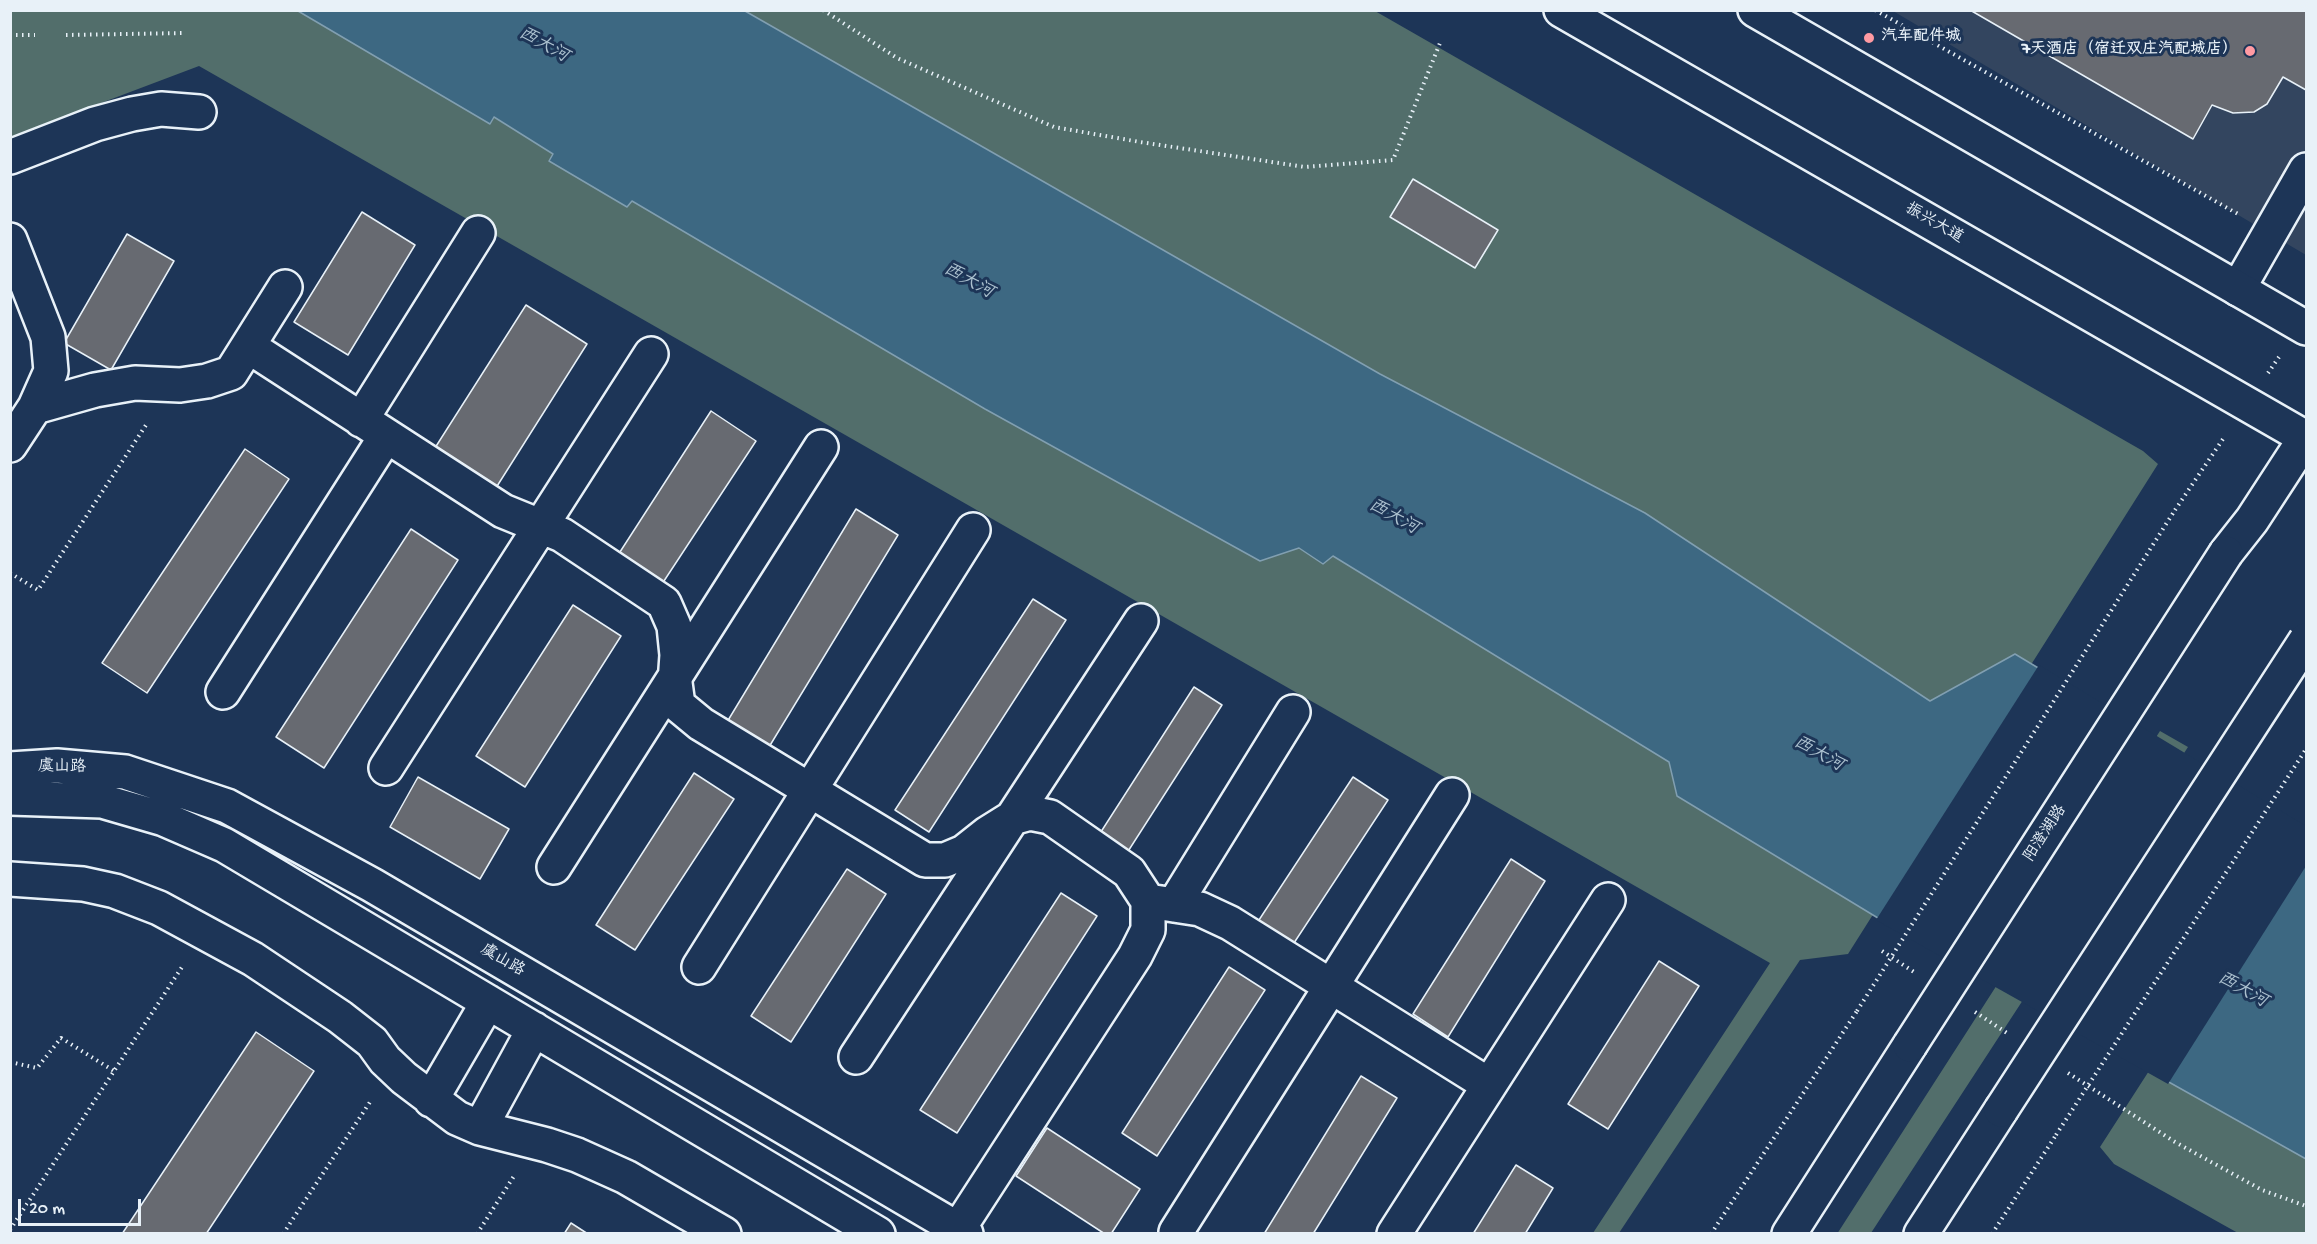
<!DOCTYPE html>
<meta charset="utf-8">
<style>
body{margin:0}
#map{position:relative;width:2317px;height:1244px;overflow:hidden;background:#1d3557;font-family:"Gochi Hand",sans-serif}
canvas{display:block}
.frame{position:absolute;inset:0;border:12px solid #e8f1f8;pointer-events:none}
.scale{position:absolute;left:18px;top:1199px;width:123px;height:27px;box-sizing:border-box;border:3px solid #e8f1f8;border-top:0;padding-left:8px;font-size:18px;line-height:21px;white-space:nowrap;color:#e8f1f8;-webkit-text-stroke:4px #1d3557;paint-order:stroke}
</style>
<div id="map">
<canvas width="2317" height="1244"></canvas>
<div class="frame"></div>
<div class="scale">20 m</div>
</div>
<script>
const context = document.querySelector('canvas').getContext('2d');
context.lineJoin = 'round';
function fill(path, color) { context.fillStyle = color; context.fill(path, 'evenodd'); }
const toPath = rows => new Path2D(rows.map(r => 'M' + r).join(''));
function trace(path, color, width, dash) { context.strokeStyle = color; context.lineWidth = width; context.lineCap = dash ? 'butt' : 'round'; context.setLineDash(dash || []); context.stroke(path); }
function write(font, color, halo, rows, align = 'center') {
  context.font = font + ' "Gochi Hand","LXGW WenKai TC",sans-serif'; context.lineWidth = 6; context.setLineDash([]); context.textBaseline = 'middle'; context.strokeStyle = halo; context.fillStyle = color; for (const [text, x, y, turn = 0] of rows) {
    context.save(); context.translate(x, y); context.rotate((+turn || 0) * Math.PI / 180); context.textAlign = isNaN(turn) ? turn : align; if (halo) context.strokeText(text, 0, 0); context.fillText(text, 0, 0); context.restore();
  }
}
fill(toPath([
 [1893,11,2306,11,2306,255]
]), '#33455f');
fill(toPath([
 [11,11,1375,11,2143,451,2158,464,1848,954,1800,960,1619,1233,1593,1233,1770,963,199,66,11,137],
 [2160,731,2188,747,1871,1233,1837,1234],
 [2306,827,2306,1233,2238,1233,2114,1164,2100,1147]
]), '#526e6b');
const water = toPath([
 [298,11,745,11,1380,374,1645,513,1930,701,2015,654,2306,829,2306,1159,1896,929,1677,796,1669,762,1333,556,1323,564,1299,548,1260,561,985,409,632,201,627,207,549,161,553,154,494,117,490,124,298,11]
]);
fill(water, '#3d6882');
trace(water, '#819fb1', 1.5);
fill(toPath([
 [2039,665,2306,826,2306,866,2168,1084,1876,920]
]), '#1d3557');
const building = toPath([
 [1970,10,2306,10,2306,90,2283,77,2267,104,2254,112,2233,113,2212,105,2193,139,1970,10],
 [1413,179,1498,230,1475,268,1390,217,1413,179],
 [362,212,415,245,348,355,294,322,362,212],
 [127,234,174,261,111,370,64,343,127,234],
 [526,305,587,344,487,502,426,462,526,305],
 [711,411,756,441,662,584,618,555,711,411],
 [245,449,289,479,147,693,102,663,245,449],
 [856,509,898,535,769,747,727,722,856,509],
 [411,529,458,560,324,768,276,737,411,529],
 [1033,599,1066,620,929,832,895,810,1033,599],
 [573,605,621,636,525,787,476,756,573,605],
 [1194,687,1222,705,1125,856,1097,838,1194,687],
 [694,773,734,799,635,950,596,925,694,773],
 [418,777,509,829,480,879,390,827,418,777],
 [1353,777,1388,800,1292,946,1257,923,1353,777],
 [1511,859,1545,881,1448,1037,1413,1014,1511,859],
 [847,869,886,894,791,1042,751,1016,847,869],
 [1061,893,1097,916,957,1133,920,1110,1061,893],
 [1659,961,1699,986,1608,1129,1568,1104,1659,961],
 [1229,967,1265,990,1157,1156,1122,1133,1229,967],
 [256,1032,314,1071,206,1234,122,1234,256,1032],
 [1361,1076,1397,1098,1313,1234,1264,1234,1361,1076],
 [1047,1128,1140,1189,1111,1234,1105,1234,1016,1176,1047,1128],
 [1516,1165,1553,1188,1525,1234,1473,1234,1516,1165],
 [571,1223,588,1234,564,1234,571,1223]
]);
fill(building, '#676a71');
trace(building, '#e8f1f8', 1.5);
const minor = toPath([
 [10,157,95,124,132,114,161,109,199,112],
 [10,240,48,337,51,371,35,407,10,445],
 [2238,289,2306,170],
 [248,346,503,511,562,535,664,603,674,626,677,655,675,683,678,705,701,724,925,860,945,860,964,852,988,833,1012,818,1030,813,1050,817,1129,872,1148,901,1148,930,1135,956,955,1234],
 [35,407,95,390,135,383,180,385,207,381,231,373,285,287],
 [361,420,478,233],
 [223,692,386,436],
 [386,768,651,354],
 [10,769,57,766,125,772,227,806,372,885,966,1234],
 [10,798,102,801,164,819,224,845,878,1234],
 [554,867,821,447],
 [10,879,83,884,115,891,159,908,253,959,340,1017,372,1042,385,1060,404,1078,457,1118,480,1128,547,1145,577,1155,626,1177,724,1234],
 [1148,901,1200,909,1230,923,1489,1085],
 [1174,905,1293,712],
 [699,967,973,530],
 [856,1057,1141,621],
 [431,1100,488,1002],
 [480,1128,534,1029],
 [1176,1232,1452,795],
 [1394,1234,1608,900]
]);
const major = toPath([
 [1561,10,2306,438],
 [1755,10,2306,328],
 [2226,553,2252,520,2306,437],
 [1789,1234,1910,1045],
 [1921,1234,2001,1110]
]);
trace(minor, '#e8f1f8', 38);
trace(major, '#e8f1f8', 38);
trace(toPath([
 [823,10,897,58,1054,127,1140,142,1305,167,1393,160,1440,43],
 [1875,10,2238,214],
 [10,35,35,35],
 [66,35,185,33],
 [2268,373,2279,357],
 [2175,510,2225,436],
 [10,573,38,590,148,422],
 [1882,951,1914,972],
 [1975,1012,2007,1033],
 [10,1062,37,1068,61,1038,114,1071],
 [2068,1073,2175,1142,2262,1190,2306,1206],
 [10,1230,184,964],
 [283,1234,372,1099],
 [477,1234,514,1176],
 [1711,1234,1857,1011],
 [1992,1234,2056,1135]
]), '#e8f1f8', 4, [1.5, 4.5]);
trace(minor, '#1d3557', 33);
trace(major, '#1d3557', 33);
const majorBridge = toPath([
 [1910,1045,2226,553],
 [2001,1110,2306,640]
]);
trace(majorBridge, '#e8f1f8', 38, []);
trace(toPath([
 [1857,1011,2175,510],
 [2056,1135,2306,749]
]), '#e8f1f8', 4, [1.5, 4.5]);
trace(majorBridge, '#1d3557', 33);
for (const [x, y, r, color] of [
 [1869,38,6,"#ff9aa2"],
 [2250,51,6,"#ff9aa2"]
]) { const dot = new Path2D(); dot.arc(x, y, r, 0, 2 * Math.PI); context.fillStyle = color; context.fill(dot); trace(dot, '#1d3557', 2); }
write('bold 16px', '#e8f1f8', '#1d3557', [
 ["汽车配件城",1881,38],
 ["7天酒店（宿迁双庄汽配城店）",2238,51,"right"]
], 'left');
write('16px', '#e8f1f8', '#1d3557', [
 ["振兴大道",1934,224,30],
 ["虞山路",62,768,1],
 ["阳澄湖路",2046,834,-57],
 ["虞山路",502,961,30]
]);
write('italic 18px', '#acc1cf', '#1d3557', [
 ["西大河",543,46,29],
 ["西大河",968,282,29],
 ["西大河",1393,518,29],
 ["西大河",1818,755,29],
 ["西大河",2242,991,29]
]);
</script>
